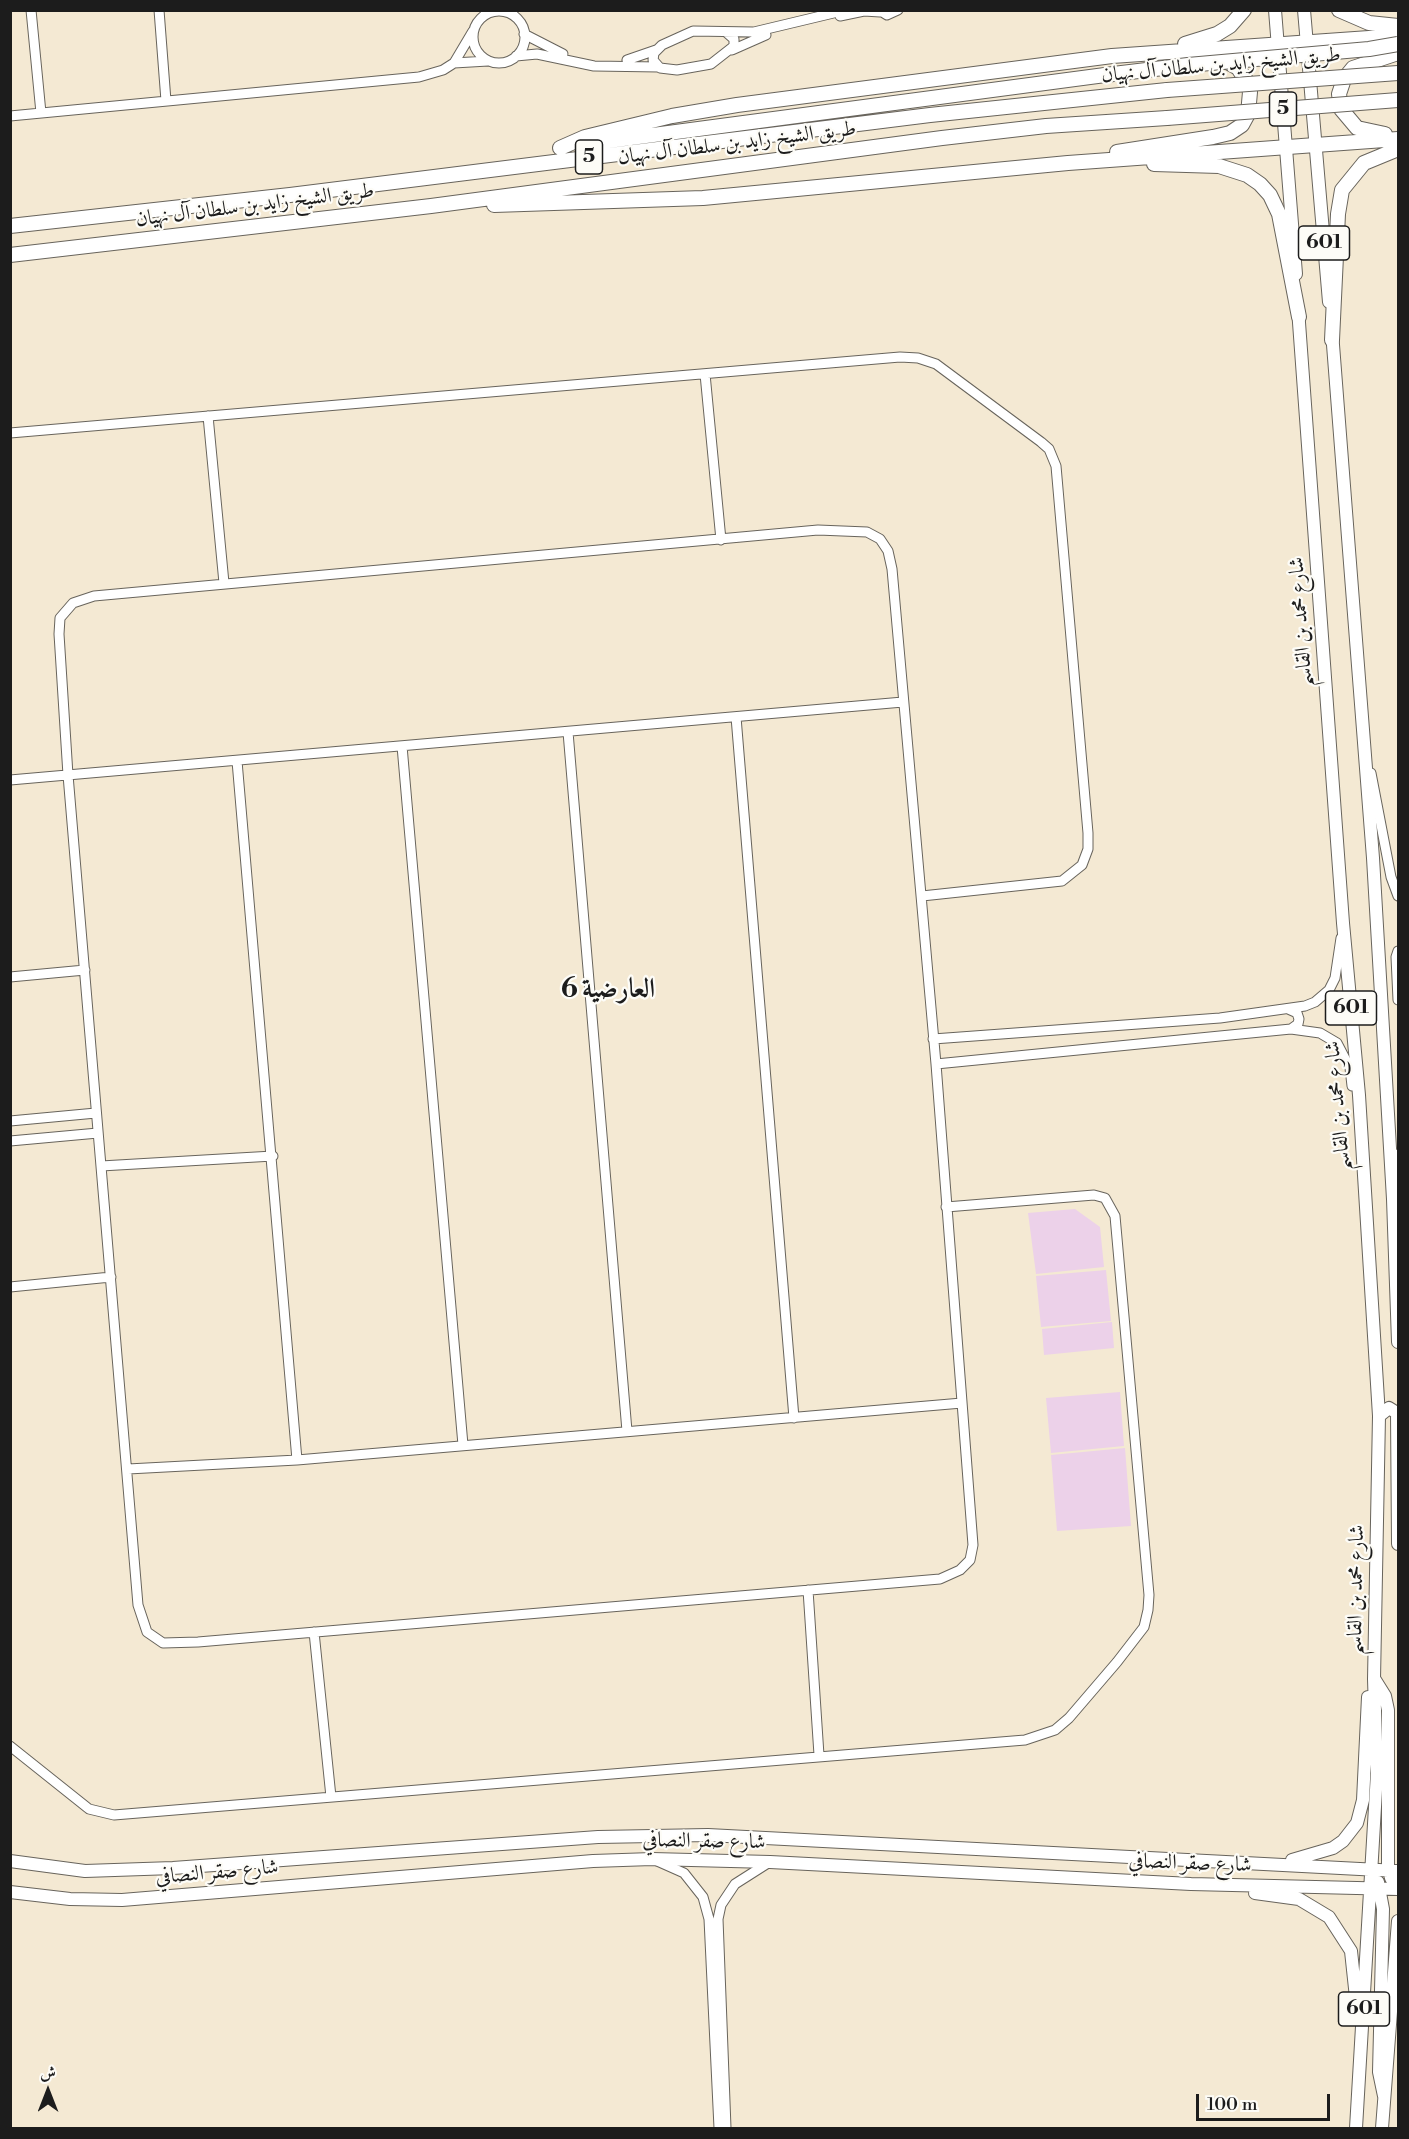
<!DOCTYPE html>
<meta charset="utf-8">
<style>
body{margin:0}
#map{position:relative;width:1409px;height:2139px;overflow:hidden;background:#f4e9d3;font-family:"Libre Bodoni",Amiri,serif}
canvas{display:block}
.frame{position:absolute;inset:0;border:12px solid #1c1c1c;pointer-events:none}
.north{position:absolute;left:18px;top:2061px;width:60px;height:60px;-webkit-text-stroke:4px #fdfcf7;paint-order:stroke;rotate:0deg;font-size:16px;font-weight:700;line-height:24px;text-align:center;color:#1c1c1c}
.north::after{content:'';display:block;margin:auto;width:21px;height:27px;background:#1c1c1c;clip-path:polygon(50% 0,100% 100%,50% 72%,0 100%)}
.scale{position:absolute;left:1196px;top:2094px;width:134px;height:27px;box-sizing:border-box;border:3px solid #1c1c1c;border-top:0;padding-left:8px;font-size:18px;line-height:21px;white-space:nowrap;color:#1c1c1c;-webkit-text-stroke:4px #fdfcf7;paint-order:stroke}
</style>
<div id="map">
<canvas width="1409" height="2139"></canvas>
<div class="frame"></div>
<div class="north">ش</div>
<div class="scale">100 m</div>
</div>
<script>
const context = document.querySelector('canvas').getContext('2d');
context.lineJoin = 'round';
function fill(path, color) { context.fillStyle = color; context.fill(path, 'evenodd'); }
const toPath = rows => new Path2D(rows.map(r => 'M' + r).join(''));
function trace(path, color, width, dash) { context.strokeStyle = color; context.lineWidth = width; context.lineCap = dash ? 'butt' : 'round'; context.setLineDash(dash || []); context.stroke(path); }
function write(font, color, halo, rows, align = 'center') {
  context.font = font + ' "Libre Bodoni",Amiri,serif'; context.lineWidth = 4.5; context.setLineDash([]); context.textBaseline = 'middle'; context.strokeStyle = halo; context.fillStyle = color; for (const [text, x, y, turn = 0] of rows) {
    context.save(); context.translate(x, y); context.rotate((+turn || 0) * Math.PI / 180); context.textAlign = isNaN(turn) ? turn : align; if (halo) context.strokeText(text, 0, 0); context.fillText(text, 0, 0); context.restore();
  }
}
fill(toPath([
 [1075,1209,1100,1227,1104,1267,1036,1274,1028,1213],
 [1106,1270,1111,1321,1041,1327,1036,1276],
 [1112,1322,1114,1348,1044,1355,1042,1329],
 [1120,1392,1124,1446,1051,1453,1046,1398],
 [1125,1448,1131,1526,1057,1531,1051,1455]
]), '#ecd1e9');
const minor = toPath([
 [31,10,41,113],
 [159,10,166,101],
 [879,10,887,15,898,10],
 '473 37a26 26 0 1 1 52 0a26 26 0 1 1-52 0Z',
 [840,16,864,11,880,12],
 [726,32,734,39,734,46,711,64,677,70,660,68,653,60,654,53,662,45,693,31,754,32,846,10],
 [524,34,563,54],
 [732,50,766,35],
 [516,56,537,54,594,66,659,67],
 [627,60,656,50],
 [454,63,488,61],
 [10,116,419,77,443,70,454,63,473,31],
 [705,374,721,540],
 [208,416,224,583],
 [10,433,900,357,918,358,936,364,1041,442,1049,449,1056,466,1088,833,1088,849,1082,865,1062,881,922,896],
 [818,530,867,532,880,539,888,551,892,569,936,1064,973,1545,970,1560,960,1570,940,1579,198,1642,163,1643,147,1632,138,1605,68,775,59,634,60,618,73,603,94,596,818,530],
 [736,717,794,1418],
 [568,732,627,1431],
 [402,746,463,1445],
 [237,761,297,1460],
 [1371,773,1391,877,1398,896],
 [10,780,903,702],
 [1398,951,1396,957,1398,1000],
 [10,977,85,970],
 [1288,1009,1297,1013,1299,1019,1298,1024,1291,1029],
 [933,1039,1220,1018,1305,1006,1315,1002,1329,990,1335,978,1341,938],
 [936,1064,1291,1029,1320,1033,1337,1043,1350,1068,1352,1086],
 [10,1121,96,1113],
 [10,1141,98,1133],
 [101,1166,273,1156],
 [1396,1178,1398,1154],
 [10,1287,111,1277],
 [128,1469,297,1460,962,1403],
 [808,1590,819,1755],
 [314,1632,331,1797],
 [10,1746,89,1809,114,1815,1025,1740,1055,1730,1069,1718,1117,1662,1144,1627,1148,1610,1149,1595,1115,1216,1105,1198,1094,1195,946,1207],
 [657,1861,684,1873,703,1897,709,1919,719,2128],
 [726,2128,718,1919,721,1905,735,1884,768,1863]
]);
const major = toPath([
 [1275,10,1296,274],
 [1304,10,1329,302],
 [1298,309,1343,923,1359,1095,1379,1416,1374,1679,1377,1773,1356,2128],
 [1332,332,1373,858,1393,1199,1398,1342],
 [1379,1416,1389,1408,1397,1413,1398,1544],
 [1375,1680,1385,1696,1388,1710,1388,1865,1391,1878,1398,1888],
 [1292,1860,1333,1848,1343,1841,1357,1823,1363,1800,1368,1697],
 [10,1861,85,1871,173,1868,598,1837,708,1835,1398,1871],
 [1378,1882,1383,1909,1379,2072,1384,2096],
 [10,1892,70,1899,122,1900,593,1861,652,1859,770,1862,1191,1884,1398,1889],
 [1255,1893,1299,1899,1329,1917,1351,1951,1357,2007],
 [1382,2128,1398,1921]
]);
const highway = toPath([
 [1339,10,1369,23,1398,26],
 [1185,44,1217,34,1230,26,1244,10],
 [1385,134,1357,128,1341,109,1339,94,1344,79,1353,68,1398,53],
 [593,143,1105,75],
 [560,148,585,137,672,116,737,105,1112,56,1398,36],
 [1117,152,1213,137,1230,133,1242,125,1248,114,1250,92,1246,80,1238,68,1222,59],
 [1154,164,1219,166,1247,175,1260,184,1270,195,1279,214,1299,317],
 [494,205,703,198,1068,163,1398,139],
 [10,226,290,195,930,115,1167,90],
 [10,255,431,206,942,138,1046,126,1167,118],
 [1332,340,1338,214,1342,190,1364,163,1398,149]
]);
trace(minor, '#68645c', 11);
trace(major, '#68645c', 14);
trace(highway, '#68645c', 16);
trace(minor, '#fff', 9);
trace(major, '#fff', 12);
trace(highway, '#fff', 14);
const highwayBridge = toPath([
 [1105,75,1188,65,1369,49,1398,44],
 [1167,90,1398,73],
 [1167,118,1398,100]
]);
trace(highwayBridge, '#68645c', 16, []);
trace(highwayBridge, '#fff', 14);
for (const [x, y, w] of [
 [1283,109,27],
 [589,157,27],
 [1324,243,51],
 [1351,1008,51],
 [1364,2009,51]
]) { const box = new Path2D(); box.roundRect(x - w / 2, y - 17, w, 34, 4.5); context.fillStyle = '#fdfcf7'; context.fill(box); trace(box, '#1c1c1c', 1.5); }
write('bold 20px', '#1c1c1c', null, [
 ["5",1283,109],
 ["5",589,157],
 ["601",1324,243],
 ["601",1351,1008],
 ["601",1364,2009]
]);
write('21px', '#1c1c1c', '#fdfcf7', [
 ["طريق الشيخ زايد بن سلطان آل نهيان",1221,66,-5],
 ["طريق الشيخ زايد بن سلطان آل نهيان",737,144,-7],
 ["طريق الشيخ زايد بن سلطان آل نهيان",255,206,-7],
 ["شارع محمد بن القاسم",1302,622,-94],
 ["شارع محمد بن القاسم",1339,1106,-95],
 ["شارع محمد بن القاسم",1357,1590,-89],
 ["شارع صقر النصافي",704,1842,1],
 ["شارع صقر النصافي",1190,1864,2],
 ["شارع صقر النصافي",217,1873,-5]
]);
write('bold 27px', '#1c1c1c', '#fdfcf7', [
 ["العارضية 6",608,991]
]);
</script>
